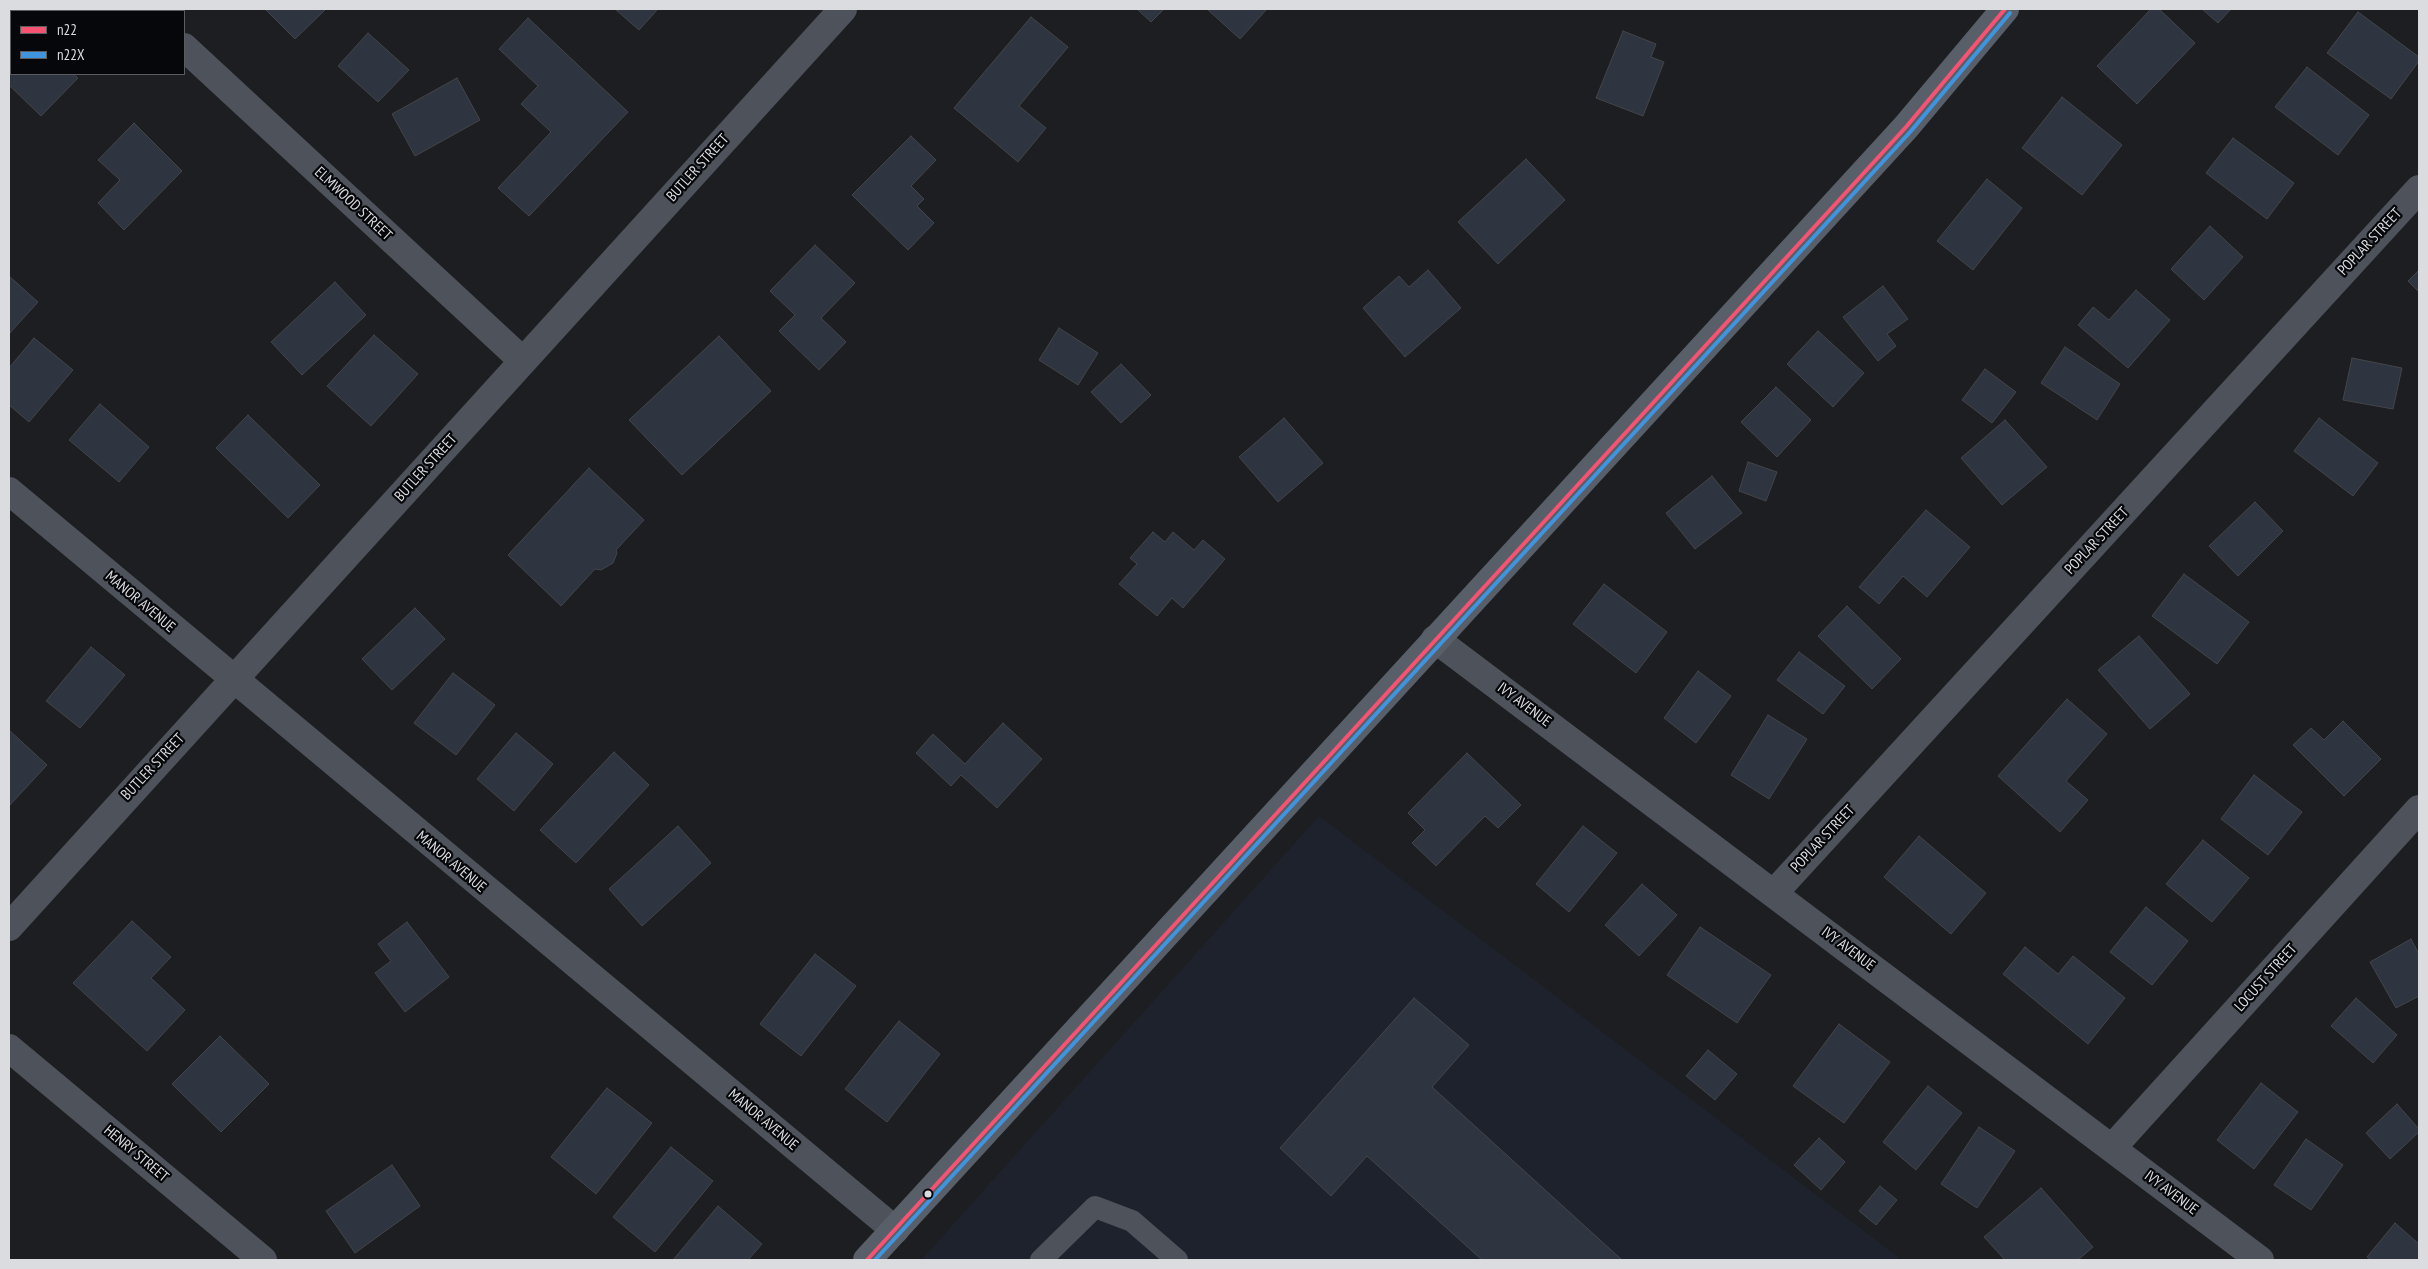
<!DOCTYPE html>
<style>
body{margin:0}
#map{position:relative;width:2428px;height:1269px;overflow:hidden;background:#1c1e21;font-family:"PT Sans Narrow",sans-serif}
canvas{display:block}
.frame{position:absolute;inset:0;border:10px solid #dadce0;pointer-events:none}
.legend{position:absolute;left:10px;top:10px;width:175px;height:65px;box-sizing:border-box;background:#06070a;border:1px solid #5b5c60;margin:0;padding:6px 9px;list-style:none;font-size:15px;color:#dadce0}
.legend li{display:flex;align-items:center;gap:10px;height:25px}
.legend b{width:25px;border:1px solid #5b5c60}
</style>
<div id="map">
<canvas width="2428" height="1269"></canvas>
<div class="frame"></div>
<ul class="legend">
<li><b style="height:6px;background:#f65372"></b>n22</li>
<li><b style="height:6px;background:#4094de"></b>n22X</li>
</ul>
</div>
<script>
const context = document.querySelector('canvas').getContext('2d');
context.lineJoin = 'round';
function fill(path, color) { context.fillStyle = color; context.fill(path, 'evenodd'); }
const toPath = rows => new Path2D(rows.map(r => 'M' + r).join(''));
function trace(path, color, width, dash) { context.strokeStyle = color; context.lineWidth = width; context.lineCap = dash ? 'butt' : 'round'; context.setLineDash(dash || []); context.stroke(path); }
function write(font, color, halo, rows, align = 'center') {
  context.font = font + ' "PT Sans Narrow",sans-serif'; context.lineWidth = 4.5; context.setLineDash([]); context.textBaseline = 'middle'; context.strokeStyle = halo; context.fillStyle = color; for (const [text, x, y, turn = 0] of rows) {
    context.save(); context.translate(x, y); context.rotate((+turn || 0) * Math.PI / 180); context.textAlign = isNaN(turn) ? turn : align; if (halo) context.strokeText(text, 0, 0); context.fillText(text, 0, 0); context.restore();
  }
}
fill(toPath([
 [1319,816,1902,1260,921,1260]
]), '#1e222c');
const building = toPath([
 [265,9,326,9,295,39,265,9],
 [615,9,658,9,639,30,615,9],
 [1137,9,1164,9,1151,22,1137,9],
 [1207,9,1267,9,1240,39,1207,9],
 [2151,9,2159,9,2195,43,2137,104,2097,66,2151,9],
 [2202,9,2231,9,2218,23,2202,9],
 [2358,12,2419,57,2419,61,2391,99,2327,53,2358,12],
 [1031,17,1068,47,1019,106,1046,128,1018,162,954,108,1031,17],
 [528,18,628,112,529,216,498,188,551,132,521,104,538,86,499,49,528,18],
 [1623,31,1656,44,1651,57,1664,62,1643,116,1596,98,1623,31],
 [368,33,409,70,378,102,338,66,368,33],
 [11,55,11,74,73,74,78,78,41,116,9,85,9,57,11,55],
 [2307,67,2369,115,2338,155,2275,107,2307,67],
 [457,78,480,120,415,156,392,114,457,78],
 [2062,97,2122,145,2082,195,2022,148,2062,97],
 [134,123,182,171,124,230,98,203,120,180,98,160,134,123],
 [911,136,936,160,911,186,924,199,917,206,934,223,908,250,852,195,911,136],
 [2233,138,2294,183,2267,219,2206,173,2233,138],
 [1526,159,1565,200,1498,264,1458,222,1526,159],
 [1987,179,2022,208,1973,270,1937,241,1987,179],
 [2210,226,2243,257,2204,300,2171,269,2210,226],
 [815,245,855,283,821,318,846,342,819,370,779,331,795,315,770,291,815,245],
 [1428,270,1461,308,1405,357,1363,308,1399,276,1409,287,1428,270],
 [2419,270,2419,292,2408,281,2419,270],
 [9,276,38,302,9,334,9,276],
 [335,282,366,315,302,375,271,342,335,282],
 [1883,286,1908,319,1887,334,1896,346,1878,361,1843,317,1883,286],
 [2136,290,2170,320,2128,368,2078,325,2093,307,2109,320,2136,290],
 [1059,328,1098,353,1078,385,1039,360,1059,328],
 [1818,331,1864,373,1833,407,1787,364,1818,331],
 [374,335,418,374,371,426,327,386,374,335],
 [719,336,771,391,682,475,629,420,719,336],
 [34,338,73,370,29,422,9,405,9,368,34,338],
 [2065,347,2120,384,2097,420,2041,383,2065,347],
 [2352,358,2402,368,2393,409,2343,400,2352,358],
 [1121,364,1151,395,1121,423,1091,392,1121,364],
 [1985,369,2016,392,1992,423,1962,400,1985,369],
 [1776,387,1811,420,1777,457,1741,422,1776,387],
 [100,404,149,447,119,482,69,440,100,404],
 [248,415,320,485,288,518,216,448,248,415],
 [1284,418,1323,463,1278,502,1239,457,1284,418],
 [2319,418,2378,463,2353,496,2294,451,2319,418],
 [2005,420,2047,467,2002,505,1961,458,2005,420],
 [1748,462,1777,472,1766,501,1739,491,1748,462],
 [589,468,644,520,616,550,617,553,613,563,601,570,595,569,561,606,508,555,589,468],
 [1712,476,1742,513,1695,549,1666,513,1712,476],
 [2255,502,2283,531,2238,576,2209,546,2255,502],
 [1926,510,1970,547,1927,597,1903,576,1879,604,1859,587,1926,510],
 [1153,532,1165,542,1173,532,1194,550,1203,540,1225,559,1183,608,1172,598,1157,616,1119,584,1137,564,1130,558,1153,532],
 [2184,574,2249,622,2217,664,2152,616,2184,574],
 [1604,584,1667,632,1636,673,1573,624,1604,584],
 [1847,606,1901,659,1872,689,1818,636,1847,606],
 [415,608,445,639,392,690,362,659,415,608],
 [2139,636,2190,694,2150,729,2098,670,2139,636],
 [91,647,125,675,80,728,46,701,91,647],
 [1799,652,1845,686,1823,714,1777,680,1799,652],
 [1698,671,1731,696,1696,743,1664,718,1698,671],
 [453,673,495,705,456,755,414,723,453,673],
 [2067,699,2107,734,2066,781,2088,800,2060,832,1998,776,2067,699],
 [1768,715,1807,739,1769,799,1731,775,1768,715],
 [2343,721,2381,759,2344,796,2293,745,2311,728,2324,740,2343,721],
 [1003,723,1042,759,997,808,961,775,951,786,916,753,933,734,965,764,1003,723],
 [9,730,47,765,9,806,9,730],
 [516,733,553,764,514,811,477,779,516,733],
 [614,752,649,785,576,863,540,830,614,752],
 [1467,753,1521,805,1498,828,1485,816,1436,866,1412,843,1425,830,1408,813,1467,753],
 [2254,775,2302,812,2268,855,2221,819,2254,775],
 [678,826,711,863,642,926,609,889,678,826],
 [1583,826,1617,853,1569,912,1536,884,1583,826],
 [1919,836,1986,893,1951,934,1884,877,1919,836],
 [2203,840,2249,878,2212,922,2166,884,2203,840],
 [1642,884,1677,915,1639,956,1605,925,1642,884],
 [2146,907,2188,941,2152,985,2110,952,2146,907],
 [132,921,171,957,151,978,185,1010,147,1051,73,983,132,921],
 [407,922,449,977,405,1012,375,973,391,961,378,944,407,922],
 [1700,927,1771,975,1737,1023,1667,975,1700,927],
 [2411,939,2419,954,2419,996,2396,1008,2370,962,2411,939],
 [2025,947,2058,974,2073,956,2125,998,2088,1044,2003,974,2025,947],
 [815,954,856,986,801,1056,760,1024,815,954],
 [1414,998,1469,1045,1432,1087,1622,1260,1482,1260,1367,1156,1331,1196,1280,1148,1414,998],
 [2356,998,2397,1035,2373,1063,2331,1026,2356,998],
 [899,1021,940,1054,887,1122,845,1089,899,1021],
 [1839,1024,1890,1062,1844,1123,1793,1086,1839,1024],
 [220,1036,269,1084,221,1132,172,1084,220,1036],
 [1708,1050,1737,1074,1715,1100,1686,1076,1708,1050],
 [2261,1083,2298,1112,2254,1169,2217,1140,2261,1083],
 [1928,1086,1962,1113,1916,1170,1883,1142,1928,1086],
 [607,1088,652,1123,596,1194,551,1157,607,1088],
 [2397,1104,2419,1129,2419,1132,2390,1159,2366,1133,2397,1104],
 [1979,1127,2015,1151,1977,1208,1941,1184,1979,1127],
 [1819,1138,1845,1162,1821,1190,1794,1165,1819,1138],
 [2306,1139,2343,1165,2311,1210,2274,1185,2306,1139],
 [671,1147,713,1181,655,1252,613,1217,671,1147],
 [392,1165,420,1206,355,1253,326,1211,392,1165],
 [1880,1186,1897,1200,1876,1225,1859,1211,1880,1186],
 [2041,1188,2093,1247,2078,1260,2005,1260,1984,1237,2041,1188],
 [718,1206,762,1244,748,1260,673,1260,718,1206],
 [2395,1223,2419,1244,2419,1260,2371,1260,2367,1257,2395,1223]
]);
fill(building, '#2f3540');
trace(building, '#444548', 1);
trace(toPath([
 [1041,1260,1095,1207,1132,1221,1177,1260]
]), '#4e535b', 22);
trace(toPath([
 [143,9,145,11],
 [184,47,523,361],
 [9,491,895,1230],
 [1435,639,2260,1260],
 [1774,893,2419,189],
 [9,927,843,9],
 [9,1048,263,1260],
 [2112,1148,2419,809]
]), '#4e535b', 28);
trace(toPath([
 [867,1260,1906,127,2005,9]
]), '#595f68', 28);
trace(toPath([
 [867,1260,1906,127,2005,9]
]), '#f65372', 4);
trace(toPath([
 [875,1260,1911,131,2010,13]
]), '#4094de', 4);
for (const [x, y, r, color] of [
 [928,1194,4.5,"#dadce0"]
]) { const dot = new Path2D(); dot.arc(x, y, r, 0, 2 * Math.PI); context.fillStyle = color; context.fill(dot); trace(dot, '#06070a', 2); }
write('15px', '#dadce0', '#06070a', [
 ["BUTLER STREET",698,168,-48],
 ["ELMWOOD STREET",353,204,43],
 ["POPLAR STREET",2370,242,-47],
 ["BUTLER STREET",426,468,-48],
 ["POPLAR STREET",2097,541,-47],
 ["MANOR AVENUE",140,602,40],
 ["IVY AVENUE",1524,705,37],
 ["BUTLER STREET",153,767,-47],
 ["POPLAR STREET",1823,839,-47],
 ["MANOR AVENUE",451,862,40],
 ["IVY AVENUE",1848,949,37],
 ["LOCUST STREET",2266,978,-48],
 ["MANOR AVENUE",763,1120,40],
 ["HENRY STREET",136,1154,40],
 ["IVY AVENUE",2171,1193,37]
]);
</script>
